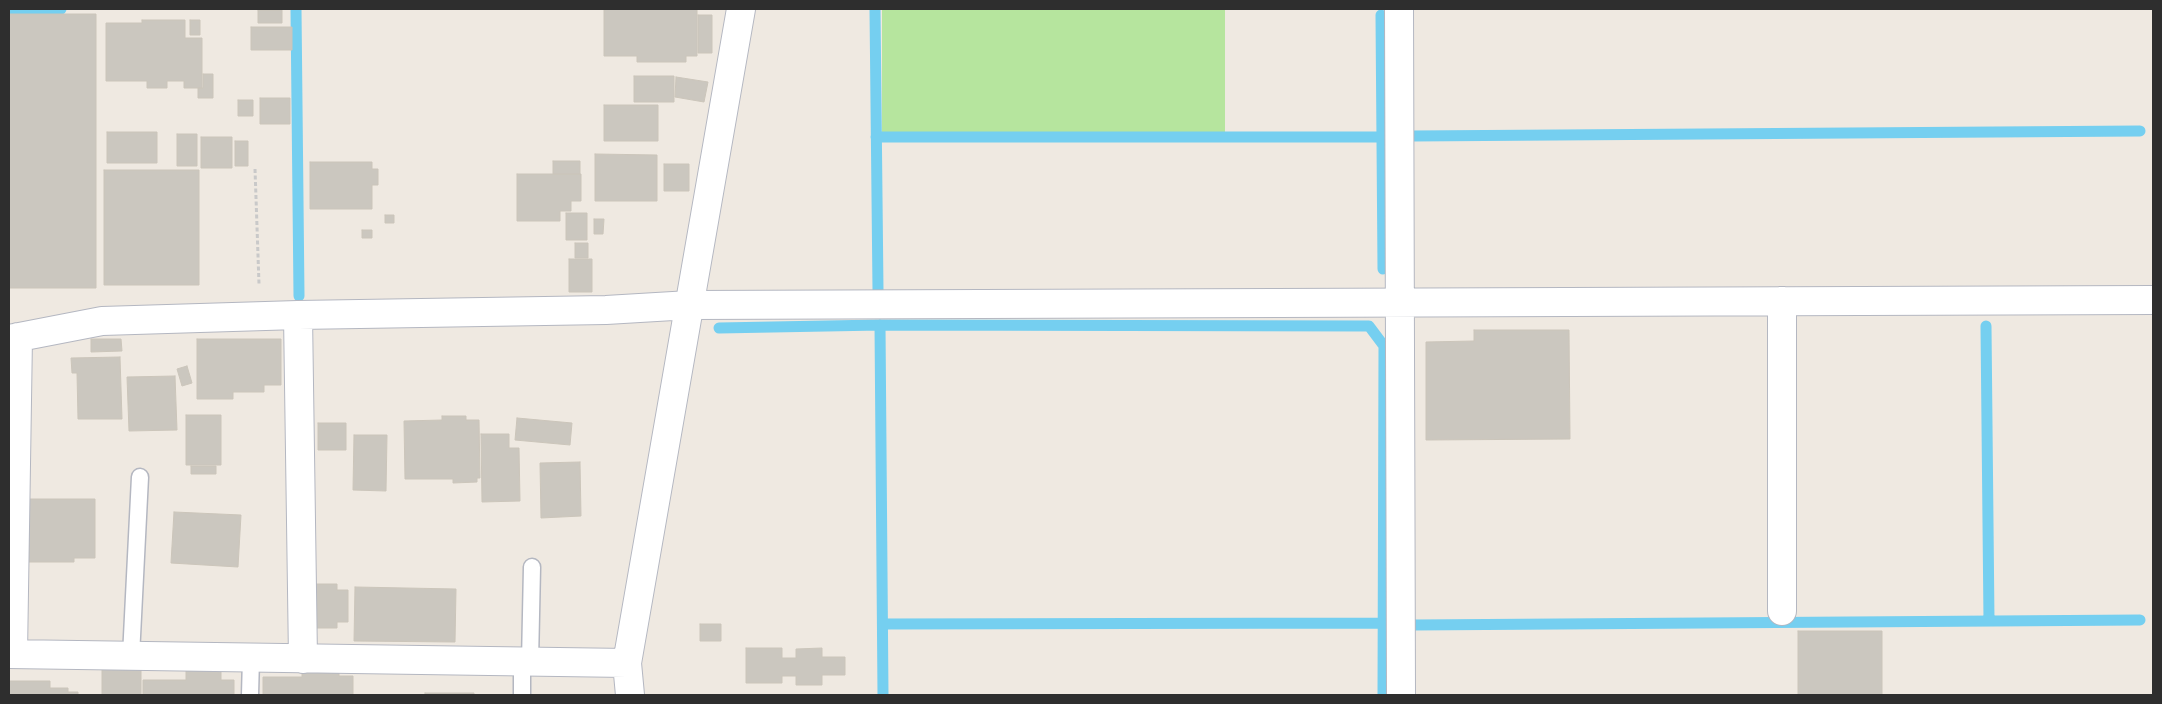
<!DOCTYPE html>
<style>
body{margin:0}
#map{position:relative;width:2162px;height:704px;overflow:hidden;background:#efe9e1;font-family:"Public Sans",sans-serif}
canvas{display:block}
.frame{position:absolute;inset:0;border:10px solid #2e2e2e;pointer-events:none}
</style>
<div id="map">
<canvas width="2162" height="704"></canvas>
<div class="frame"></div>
</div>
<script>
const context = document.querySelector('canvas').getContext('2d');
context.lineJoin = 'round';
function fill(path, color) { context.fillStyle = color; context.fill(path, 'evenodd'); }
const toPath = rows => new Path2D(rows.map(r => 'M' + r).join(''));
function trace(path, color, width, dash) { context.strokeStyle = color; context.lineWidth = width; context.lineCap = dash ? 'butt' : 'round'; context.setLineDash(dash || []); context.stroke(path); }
fill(toPath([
 [882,9,1225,9,1225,132,882,132]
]), '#b6e59e');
trace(toPath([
 [9,9,61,9],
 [296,9,299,296],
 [875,9,878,290],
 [1381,15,1383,269],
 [1412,136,2140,131],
 [876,137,1382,137],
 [880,325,883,695],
 [1986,326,1989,621],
 [719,328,880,325,1369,326,1384,346,1383,695],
 [883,624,1383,623],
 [1413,625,2140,620]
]), '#75cff0', 11);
const building = toPath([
 [604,9,697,9,697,56,686,56,686,62,637,62,637,56,604,56,604,9],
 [258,10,282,10,282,23,258,23,258,10],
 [9,14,96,14,96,288,9,288,9,14],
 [698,15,712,15,712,53,698,53,698,15],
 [142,20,185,20,185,38,202,38,202,88,184,88,184,81,167,81,167,88,147,88,147,81,106,81,106,23,142,23,142,20],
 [190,20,200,20,200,35,190,35,190,20],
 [251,27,292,27,292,50,251,50,251,27],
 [203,74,213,74,213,98,198,98,198,88,203,88,203,74],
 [634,76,674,76,674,102,634,102,634,76],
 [676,77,708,82,704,102,675,97,676,77],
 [260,98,290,98,290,124,260,124,260,98],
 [238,100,253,100,253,116,238,116,238,100],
 [604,105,658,105,658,141,604,141,604,105],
 [107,132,157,132,157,163,107,163,107,132],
 [177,134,197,134,197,166,177,166,177,134],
 [201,137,232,137,232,168,201,168,201,137],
 [235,141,248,141,248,166,235,166,235,141],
 [595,154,657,155,657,201,595,201,595,154],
 [553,161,580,161,580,174,553,174,553,161],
 [310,162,372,162,372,169,378,169,378,185,372,185,372,209,310,209,310,162],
 [664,164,689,164,689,191,664,191,664,164],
 [104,170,199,170,199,285,104,285,104,170],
 [517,174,581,174,581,201,571,201,571,211,560,211,560,221,517,221,517,174],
 [566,213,587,213,587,240,566,240,566,213],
 [385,215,394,215,394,223,385,223,385,215],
 [594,219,604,219,603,234,594,234,594,219],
 [362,230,372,230,372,238,362,238,362,230],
 [575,243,588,243,588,258,575,258,575,243],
 [569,259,592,259,592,292,569,292,569,259],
 [1474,330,1569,330,1570,439,1426,440,1426,342,1474,341,1474,330],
 [91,339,121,339,122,351,91,352,91,339],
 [197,339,281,339,281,385,264,385,264,392,233,392,233,399,197,399,197,339],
 [120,357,122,419,78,419,77,373,72,373,71,358,120,357],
 [187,366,192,383,182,386,177,369,187,366],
 [175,376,177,430,129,431,127,377,175,376],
 [186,415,221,415,221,465,186,465,186,415],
 [442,416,466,416,466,420,479,420,480,478,477,478,477,482,453,483,453,479,405,479,404,421,442,420,442,416],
 [517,418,572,423,570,445,515,440,517,418],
 [318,423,346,423,346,450,318,450,318,423],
 [481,434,509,434,509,448,519,448,520,501,482,502,481,434],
 [354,435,387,435,386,491,353,490,354,435],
 [580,462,581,516,541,518,540,463,580,462],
 [191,466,216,466,216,474,191,474,191,466],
 [26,499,95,499,95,558,74,558,74,562,26,562,26,499],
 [174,512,241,515,238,567,171,563,174,512],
 [312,584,337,584,337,590,348,590,348,622,337,622,337,628,312,628,312,584],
 [355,587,456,589,455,642,354,641,355,587],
 [700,624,721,624,721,641,700,641,700,624],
 [1798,631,1882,631,1882,695,1798,695,1798,631],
 [746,648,782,648,782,658,796,658,796,649,822,648,822,657,845,657,845,675,822,675,822,685,796,685,796,676,782,676,782,683,746,683,746,648],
 [102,669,141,669,141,695,102,695,102,669],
 [186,669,221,669,221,680,234,680,234,695,143,695,143,680,186,680,186,669],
 [302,670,339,670,339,676,353,676,353,695,263,695,263,677,302,677,302,670],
 [9,681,50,681,50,688,68,688,68,692,78,692,78,695,9,695,9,681],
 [425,693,474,693,474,695,425,695,425,693]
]);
fill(building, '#cbc7bf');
trace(building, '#cbc5ba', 1);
const lane = toPath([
 [131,656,140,477],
 [530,662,532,567],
 [250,695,251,658],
 [522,695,522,662]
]);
const street = toPath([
 [1399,9,1401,695],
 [298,315,303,659],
 [9,339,102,321,298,315,606,310,690,305,2153,300],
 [1782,611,1782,301],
 [9,654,627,663],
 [13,654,18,337],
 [630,695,627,663,741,9]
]);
trace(lane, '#b4b7c1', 19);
trace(street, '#b4b7c1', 30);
trace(toPath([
 [255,169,259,284]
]), '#c9c9c9', 3, [4, 2.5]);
trace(lane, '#fff', 16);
trace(street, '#fff', 28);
</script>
